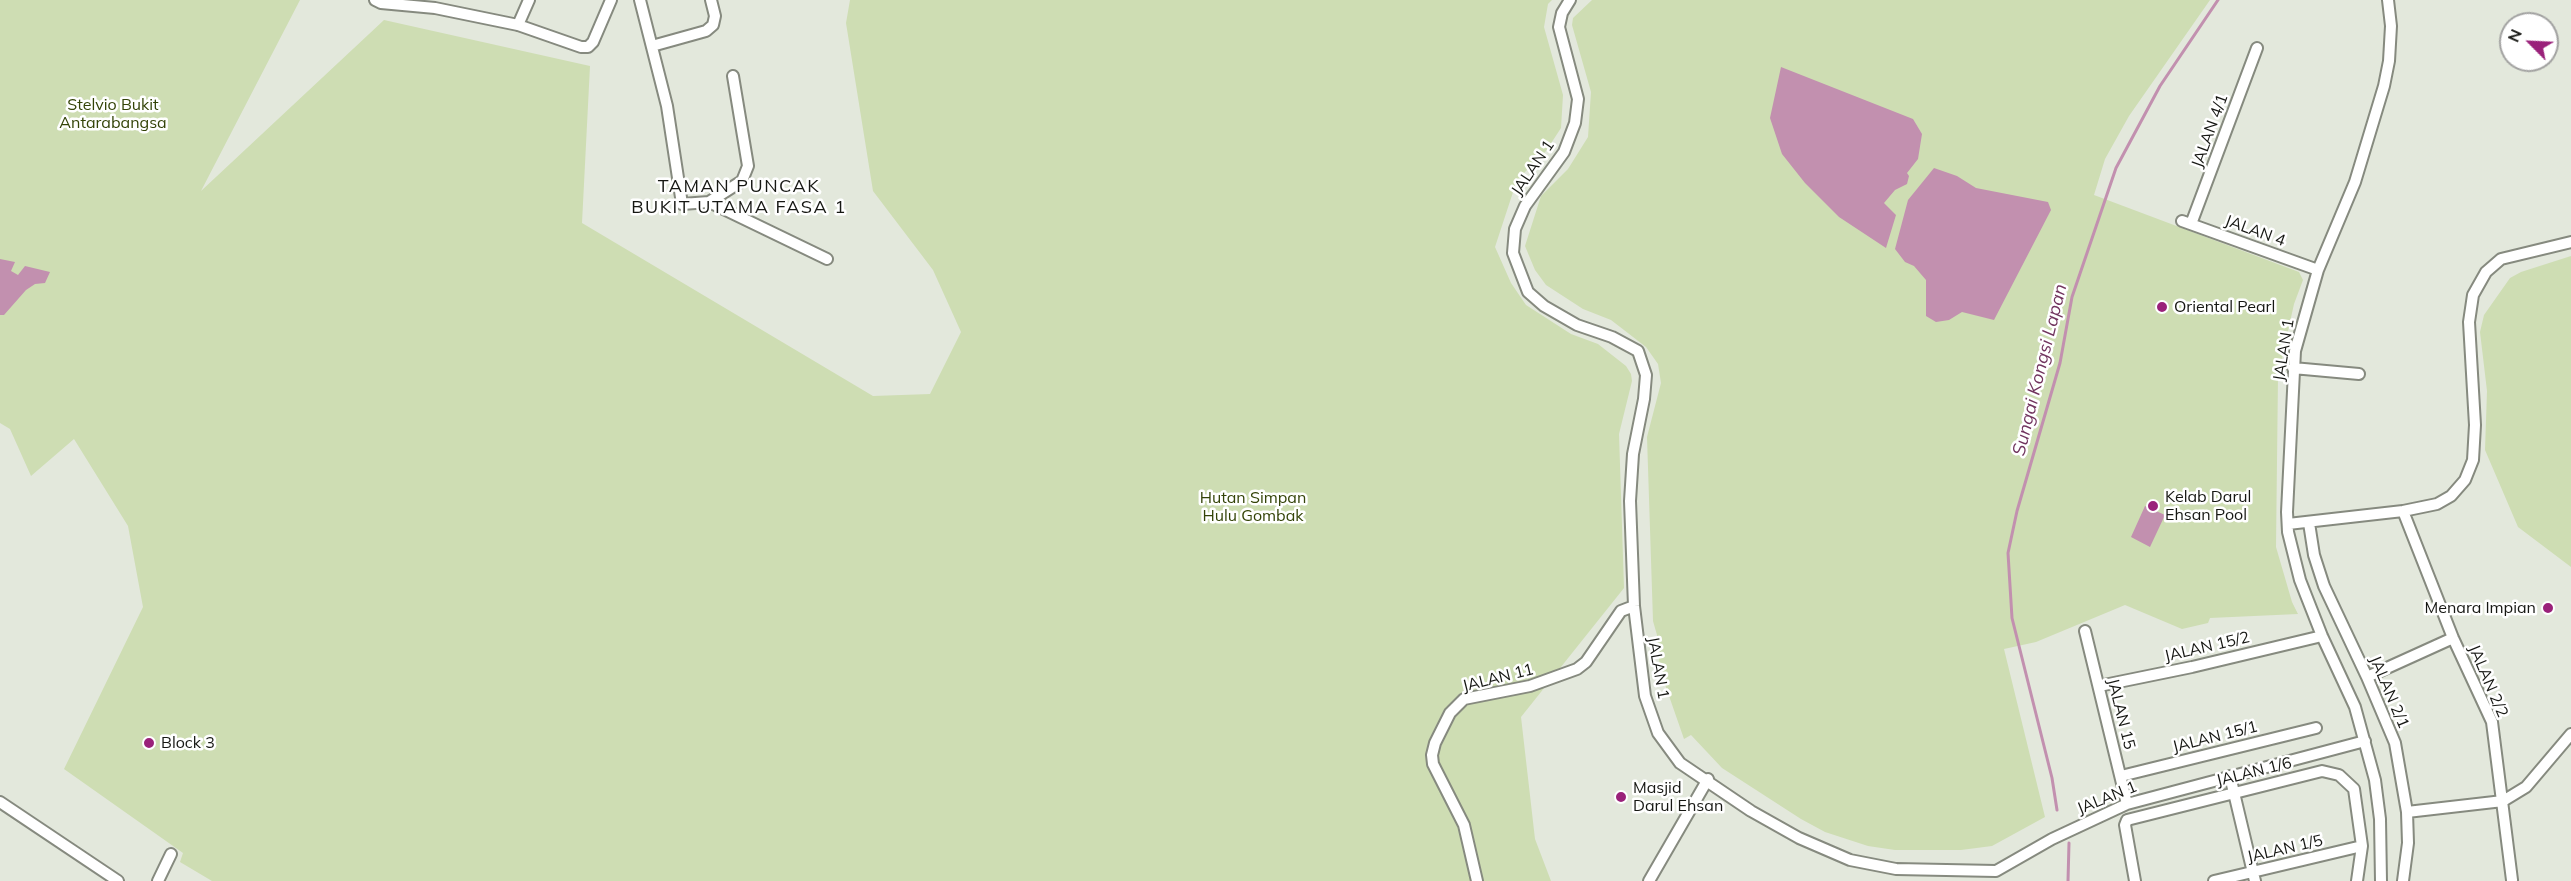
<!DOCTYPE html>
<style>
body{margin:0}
#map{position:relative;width:2571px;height:881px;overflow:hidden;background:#e3e8dc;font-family:Mulish,sans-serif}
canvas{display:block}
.north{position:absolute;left:2499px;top:12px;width:60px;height:60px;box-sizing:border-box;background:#fff;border:2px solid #a2a2a1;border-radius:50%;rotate:294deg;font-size:16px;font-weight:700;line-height:24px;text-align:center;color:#161713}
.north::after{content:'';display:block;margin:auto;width:21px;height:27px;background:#9a217a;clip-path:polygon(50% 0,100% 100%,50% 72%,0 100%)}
</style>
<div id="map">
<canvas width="2571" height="881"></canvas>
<div class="north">N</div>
</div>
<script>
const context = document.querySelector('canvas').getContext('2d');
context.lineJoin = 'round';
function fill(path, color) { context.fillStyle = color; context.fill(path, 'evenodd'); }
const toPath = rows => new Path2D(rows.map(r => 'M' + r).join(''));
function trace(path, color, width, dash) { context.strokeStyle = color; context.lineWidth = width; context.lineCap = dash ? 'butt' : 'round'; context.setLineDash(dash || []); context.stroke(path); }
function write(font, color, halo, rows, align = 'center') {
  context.font = font + ' Mulish,sans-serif'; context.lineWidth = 5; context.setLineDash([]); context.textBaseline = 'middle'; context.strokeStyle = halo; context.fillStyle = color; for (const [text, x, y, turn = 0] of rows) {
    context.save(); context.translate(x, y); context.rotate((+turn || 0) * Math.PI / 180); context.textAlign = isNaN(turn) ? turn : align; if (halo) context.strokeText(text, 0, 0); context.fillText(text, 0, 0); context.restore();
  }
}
fill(toPath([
 [0,0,300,0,201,191,384,20,590,66,582,223,873,396,930,394,961,332,933,270,873,191,846,23,850,0,1552,0,1548,4,1544,27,1563,95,1561,128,1546,151,1517,180,1495,247,1511,283,1526,305,1571,334,1598,344,1626,366,1631,374,1632,381,1619,434,1624,588,1521,717,1535,839,1551,881,212,881,180,862,183,853,64,769,143,607,128,526,74,439,31,476,10,429,0,423],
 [1592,0,2210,0,2129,116,2105,159,2094,195,2299,272,2303,280,2294,304,2278,376,2276,547,2292,602,2298,614,2210,618,2208,623,2182,629,2125,605,2036,642,2004,649,2045,817,1992,846,1961,850,1895,850,1868,846,1825,832,1801,819,1722,768,1691,735,1684,739,1660,670,1657,635,1653,621,1647,437,1661,383,1658,364,1646,347,1611,320,1583,309,1546,285,1535,270,1525,246,1541,196,1568,169,1588,137,1591,92,1572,25,1573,18],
 [2571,256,2571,567,2518,527,2485,450,2487,391,2480,332,2484,315,2510,278,2521,272]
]), '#ceddb3');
fill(toPath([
 [1781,67,1913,119,1922,134,1918,159,1907,173,1909,176,1907,184,1895,190,1884,203,1896,215,1886,248,1839,217,1805,183,1782,154,1770,118],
 [1934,168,1957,176,1976,188,2048,202,2051,210,1994,320,1962,312,1949,320,1936,322,1926,316,1926,280,1914,266,1905,262,1895,249,1908,200],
 [0,259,15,262,11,271,18,275,25,266,50,272,45,283,35,284,26,290,4,315,0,315],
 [2145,506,2165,515,2150,547,2131,537]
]), '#c290af');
trace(toPath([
 [2057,810,2052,778,2012,618,2008,553,2017,511,2060,363,2072,297,2116,168,2160,86,2218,0],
 [2068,881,2069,843]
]), '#c290af', 3);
const minor = toPath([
 [375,0,381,3,435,8,518,25,581,47,588,47,593,42,611,0],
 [640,0,667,106,682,204,709,202,827,259],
 [1570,0,1562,13,1559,27,1578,99,1575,123,1564,152,1525,206,1515,229,1513,253,1528,292,1544,306,1577,325,1612,337,1638,351,1646,375,1644,399,1633,454,1630,501,1634,606,1645,696,1658,733,1680,763,1751,811,1799,838,1850,860,1896,869,1996,871,2052,839,2127,804,2365,741],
 [518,25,529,0],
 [652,46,706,31,713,25,715,16,711,0],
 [709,202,742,181,748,166,733,76],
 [2182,221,2318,270],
 [2191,224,2257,48],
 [2293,368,2359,374],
 [2403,511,2453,638,2492,722,2512,880],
 [2309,523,2314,555,2324,586,2367,677,2395,743,2407,812,2408,843,2403,881],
 [2288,524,2403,511,2437,504,2451,496,2465,480,2473,460,2475,425,2469,322,2473,295,2486,272,2501,259,2571,242],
 [2085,631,2127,804],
 [2367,677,2453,638],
 [2099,686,2192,667,2322,636],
 [2121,776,2316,728],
 [2230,776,2255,881],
 [0,802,118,881],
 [2407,812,2503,801,2526,787,2571,734],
 [158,881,171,854],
 [1477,881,1464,825,1433,764,1432,755,1435,743,1450,713,1464,699,1530,686,1577,669,1586,662,1621,611,1634,606],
 [1649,881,1708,779],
 [2135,881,2125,825,2127,820,2322,771,2339,775,2354,789,2362,846,2357,881],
 [2214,881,2362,846],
 [2381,881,2380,819,2375,780,2355,707,2322,636,2300,580,2288,532,2287,512,2295,351,2318,270,2355,182,2384,86,2389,61,2391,26,2388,0]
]);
trace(minor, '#868a7f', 14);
trace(minor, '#fff', 10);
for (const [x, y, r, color] of [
 [2162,307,6,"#9a217a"],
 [2153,506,6,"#9a217a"],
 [2548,608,6,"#9a217a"],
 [149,743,6,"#9a217a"],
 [1621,797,6,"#9a217a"]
]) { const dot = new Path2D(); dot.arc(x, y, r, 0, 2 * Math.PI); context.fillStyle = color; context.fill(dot); trace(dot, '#fff', 2); }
write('16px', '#334307', '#fff', [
 ["Stelvio Bukit",113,105],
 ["Antarabangsa",113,123],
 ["Hutan Simpan",1253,498],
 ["Hulu Gombak",1253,516]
]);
write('16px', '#161713', '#fff', [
 ["JALAN 4/1",2210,131,-70],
 ["JALAN 1",1533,168,-56],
 ["JALAN 4",2255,231,20],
 ["JALAN 1",2284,350,-81],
 ["JALAN 15/2",2207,647,-13],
 ["JALAN 1",1658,668,80],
 ["JALAN 11",1498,678,-14],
 ["JALAN 2/2",2488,681,67],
 ["JALAN 2/1",2389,692,67],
 ["JALAN 15",2121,714,76],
 ["JALAN 15/1",2215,737,-14],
 ["JALAN 1/6",2254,772,-14],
 ["JALAN 1",2107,798,-22],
 ["JALAN 1/5",2285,849,-13]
]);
write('16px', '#161713', '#fff', [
 ["Oriental Pearl",2174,307],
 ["Kelab Darul",2165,497],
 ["Ehsan Pool",2165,515],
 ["Menara Impian",2536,608,"right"],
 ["Block 3",161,743],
 ["Masjid",1633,788],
 ["Darul Ehsan",1633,806]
], 'left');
context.letterSpacing = '1.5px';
write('18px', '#161713', '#fff', [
 ["TAMAN PUNCAK",739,187],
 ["BUKIT UTAMA FASA 1",739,208]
]);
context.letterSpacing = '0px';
write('italic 18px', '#71345e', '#fff', [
 ["Sungai Kongsi Lapan",2040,370,-76]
]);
</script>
